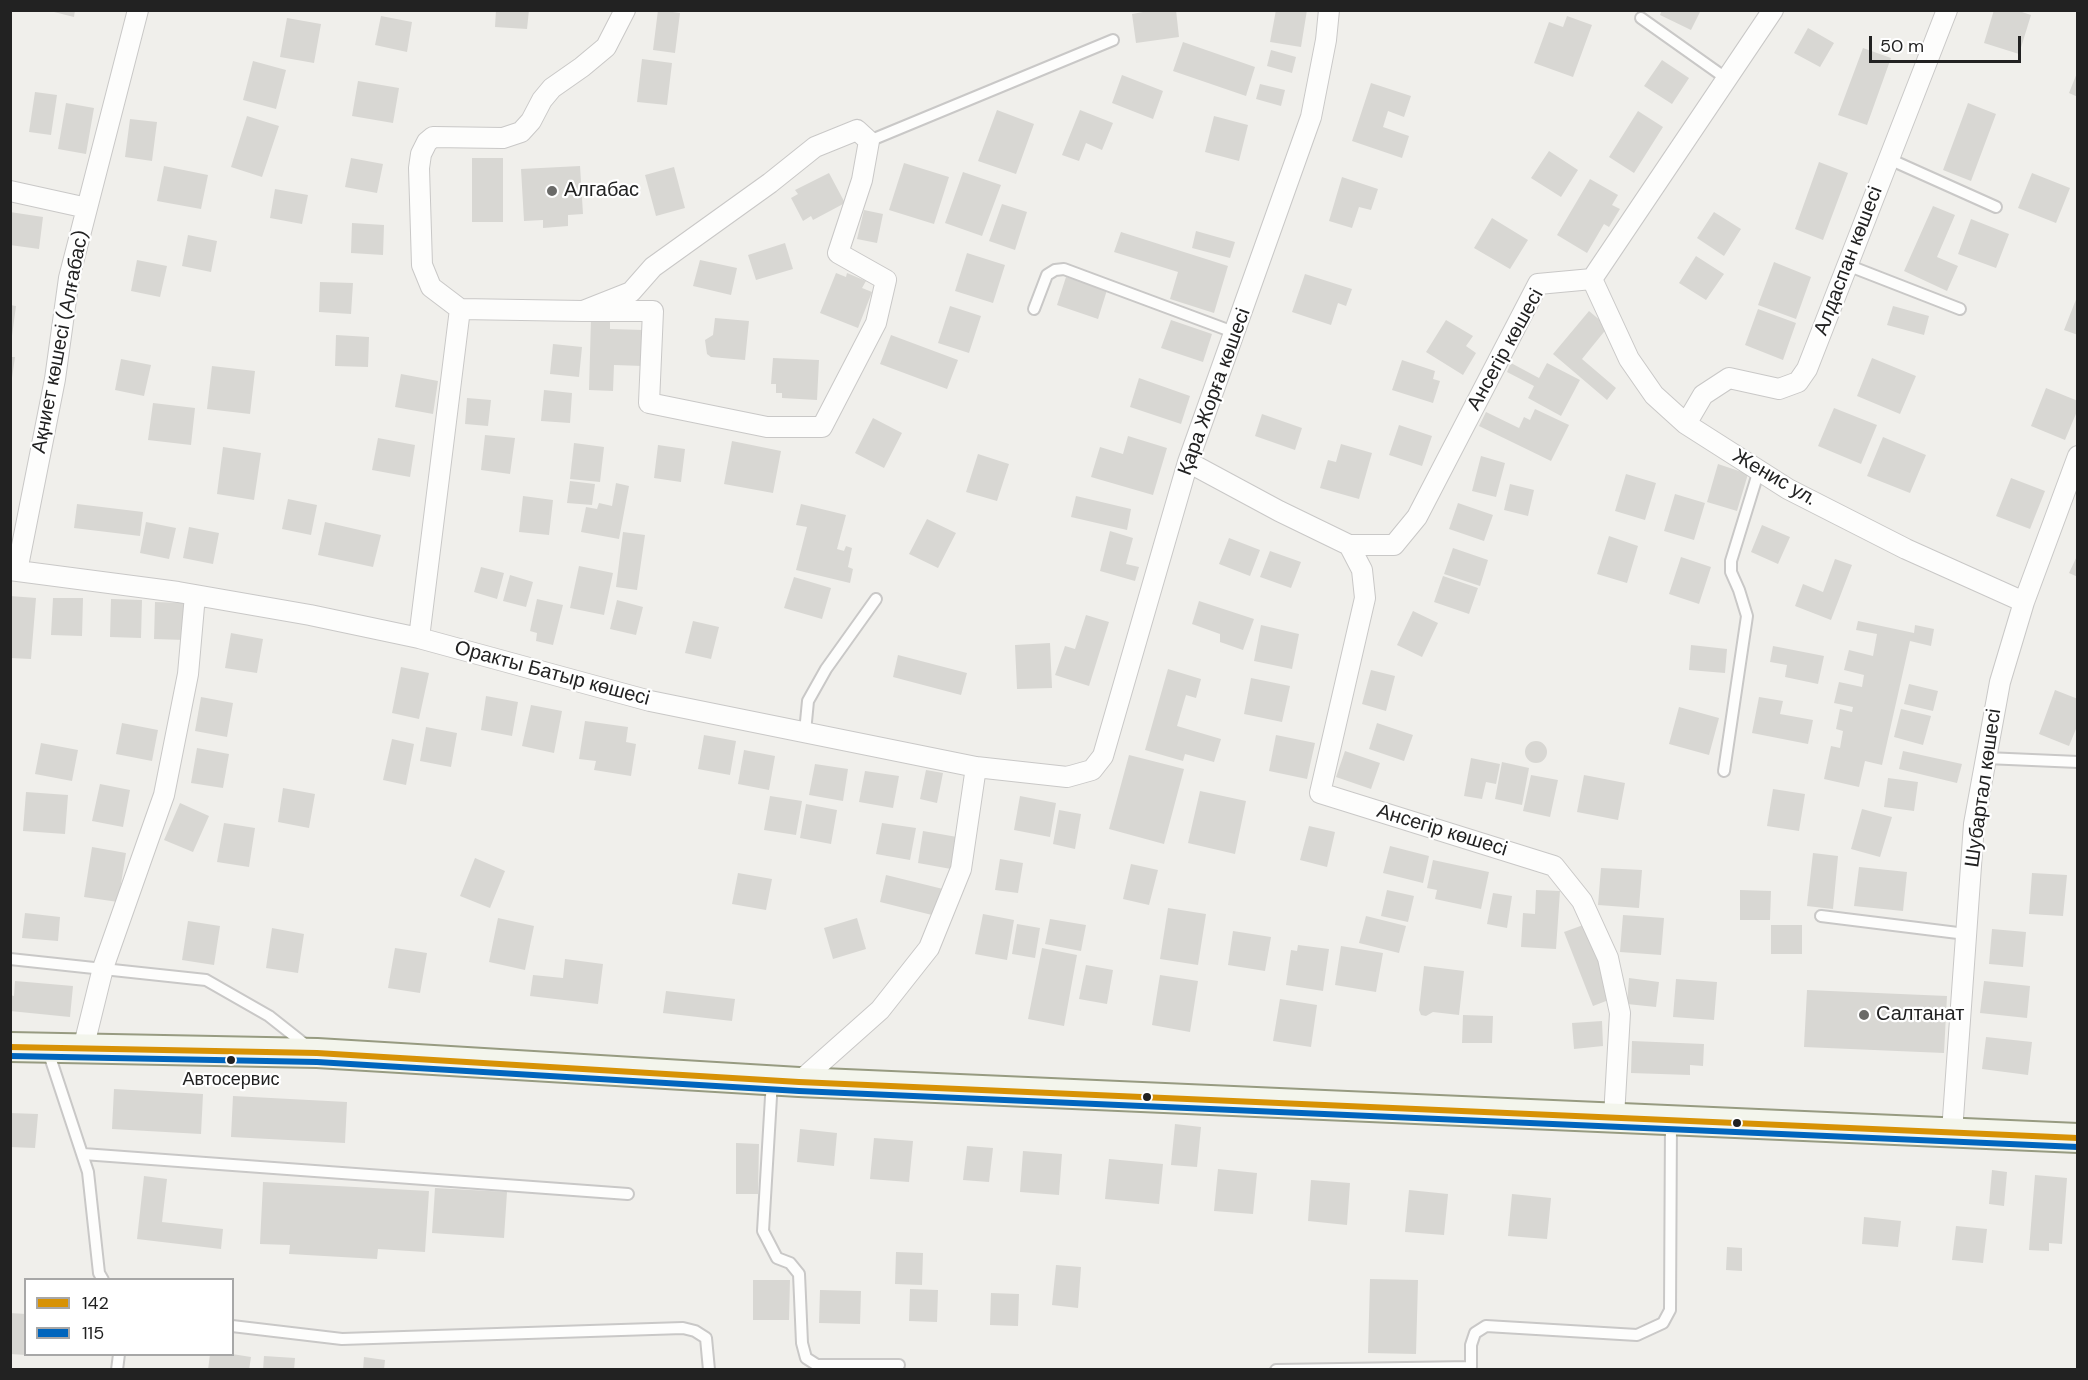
<!DOCTYPE html>
<meta charset="utf-8">
<style>
body{margin:0}
#map{position:relative;width:2088px;height:1380px;overflow:hidden;background:#f0efeb;font-family:"DM Sans",sans-serif}
canvas{display:block}
.frame{position:absolute;inset:0;border:12px solid #222;pointer-events:none}
.legend{position:absolute;left:24px;top:1278px;width:210px;height:78px;box-sizing:border-box;background:#fff;border:2px solid #a7a7a7;margin:0;padding:8px 10px;list-style:none;font-size:18px;color:#222}
.legend li{display:flex;align-items:center;gap:12px;height:30px}
.legend b{width:30px;border:2px solid #a7a7a7}
.scale{position:absolute;left:1869px;top:36px;width:152px;height:27px;box-sizing:border-box;border:3px solid #222;border-top:0;padding-left:8px;font-size:18px;line-height:21px;white-space:nowrap;color:#222;-webkit-text-stroke:4px #fff;paint-order:stroke}
</style>
<div id="map">
<canvas width="2088" height="1380"></canvas>
<div class="frame"></div>
<ul class="legend">
<li><b style="height:8px;background:#d79205"></b>142</li>
<li><b style="height:8px;background:#0065bd"></b>115</li>
</ul>
<div class="scale">50 m</div>
</div>
<script>
const context = document.querySelector('canvas').getContext('2d');
context.lineJoin = 'round';
function fill(path, color) { context.fillStyle = color; context.fill(path, 'evenodd'); }
const toPath = rows => new Path2D(rows.map(r => 'M' + r).join(''));
function trace(path, color, width, dash) { context.strokeStyle = color; context.lineWidth = width; context.lineCap = dash ? 'butt' : 'round'; context.setLineDash(dash || []); context.stroke(path); }
function write(font, color, halo, rows, align = 'center') {
  context.font = font + ' "DM Sans",sans-serif'; context.lineWidth = 4.5; context.setLineDash([]); context.textBaseline = 'middle'; context.strokeStyle = halo; context.fillStyle = color; for (const [text, x, y, turn = 0] of rows) {
    context.save(); context.translate(x, y); context.rotate((+turn || 0) * Math.PI / 180); context.textAlign = isNaN(turn) ? turn : align; if (halo) context.strokeText(text, 0, 0); context.fillText(text, 0, 0); context.restore();
  }
}
fill(toPath([
 [46,10,75,10,74,17],
 [496,10,529,10,527,29,495,27],
 [658,10,680,13,675,53,653,50],
 [1154,10,1176,10,1179,37,1136,43,1132,14],
 [1276,10,1307,10,1301,47,1270,42],
 [1662,10,1701,10,1691,30,1660,15],
 [1994,10,2016,10,2031,15,2019,54,1984,43],
 [381,16,412,22,407,52,375,45],
 [1567,16,1592,25,1573,77,1534,63,1549,22,1563,27],
 [287,18,321,24,314,63,280,57],
 [1808,28,1834,43,1820,67,1794,53],
 [1183,42,1255,67,1246,96,1173,71],
 [1863,48,1891,58,1867,125,1838,115],
 [1271,50,1296,57,1292,73,1267,66],
 [642,59,672,63,667,105,637,102],
 [1662,60,1689,78,1672,104,1644,86],
 [253,61,286,70,276,109,243,100],
 [2077,73,2078,73,2078,97,2069,93],
 [1122,75,1163,91,1153,119,1112,103],
 [358,81,399,88,393,123,352,116],
 [1371,83,1411,96,1404,117,1388,111,1383,127,1409,136,1402,158,1352,141],
 [1260,84,1285,90,1281,106,1256,99],
 [35,92,57,95,51,135,29,132],
 [66,103,94,108,86,154,58,149],
 [1968,103,1996,114,1971,181,1943,170],
 [997,110,1034,124,1016,174,978,161],
 [1080,110,1113,123,1102,150,1086,143,1079,161,1062,155],
 [1638,111,1663,127,1634,173,1609,157],
 [247,116,279,126,262,177,231,167],
 [1214,116,1248,125,1239,161,1205,152],
 [130,119,157,122,152,161,125,157],
 [1549,151,1578,170,1561,197,1531,178],
 [351,158,383,164,377,193,345,187],
 [472,158,503,158,503,222,472,222],
 [1819,162,1848,173,1823,240,1795,229],
 [904,163,949,177,934,224,889,210],
 [164,166,208,175,201,209,157,201],
 [580,166,583,214,568,215,568,226,543,228,543,220,524,221,521,169],
 [674,167,685,208,656,216,645,175],
 [963,172,1001,185,982,236,945,223],
 [829,173,845,203,813,220,811,216,803,221,791,198,798,194,795,190],
 [2032,173,2070,188,2056,223,2018,208],
 [1342,177,1378,189,1371,210,1359,207,1352,228,1329,221],
 [1590,179,1618,195,1612,205,1620,209,1609,227,1604,224,1587,253,1557,235],
 [275,189,308,195,302,224,270,218],
 [1002,204,1027,212,1015,250,989,241],
 [1933,206,1955,215,1937,257,1958,266,1947,291,1904,271],
 [864,210,883,214,877,243,857,239],
 [10,212,43,217,39,249,10,245],
 [1714,212,1741,229,1724,256,1697,238],
 [1492,218,1528,240,1510,269,1474,248],
 [1971,219,2009,234,1996,268,1958,254],
 [352,223,384,225,383,255,351,253],
 [1196,231,1235,242,1230,258,1192,248],
 [1121,232,1228,266,1214,313,1170,299,1178,272,1114,252],
 [188,235,217,241,211,272,182,266],
 [785,243,793,269,756,280,748,255],
 [967,253,1005,265,993,303,955,291],
 [1696,256,1724,274,1706,300,1679,283],
 [137,260,167,266,160,297,131,291],
 [700,260,737,268,731,295,693,286],
 [1774,262,1811,277,1796,319,1758,305],
 [836,273,846,277,847,273,866,281,862,288,872,292,858,328,820,313],
 [1305,274,1352,289,1346,306,1338,303,1331,325,1292,312],
 [1066,277,1107,290,1098,319,1057,305],
 [320,282,353,283,351,314,319,312],
 [2077,297,2078,297,2078,335,2064,330],
 [10,305,16,306,12,336,10,336],
 [950,306,981,316,969,353,938,343],
 [1893,306,1929,316,1924,335,1887,325],
 [1758,309,1796,323,1783,360,1745,345],
 [1589,311,1608,327,1582,359,1616,388,1607,400,1553,354],
 [715,318,749,321,745,360,711,357,707,354,705,340,713,335],
 [591,319,610,320,610,329,644,330,643,366,614,365,613,391,589,390],
 [1171,320,1212,334,1203,362,1161,348],
 [1446,320,1473,336,1466,346,1476,353,1463,375,1426,352],
 [336,335,369,337,368,367,335,366],
 [891,335,958,360,947,389,880,364],
 [553,344,582,347,579,377,550,374],
 [10,357,15,357,12,378,10,378],
 [773,358,819,360,817,400,782,398,782,393,776,393,776,384,771,384],
 [1872,358,1916,376,1900,414,1857,396],
 [121,359,151,365,144,396,115,390],
 [1402,360,1435,371,1433,379,1440,381,1433,403,1392,390],
 [1511,363,1539,378,1547,363,1580,380,1561,416,1528,398,1534,386,1507,372],
 [212,366,255,371,250,414,207,409],
 [401,374,438,381,433,414,395,407],
 [1139,378,1190,396,1181,424,1130,407],
 [2046,388,2078,401,2078,409,2065,440,2031,426],
 [544,390,572,393,570,423,541,421],
 [467,398,491,400,488,426,465,424],
 [153,403,195,408,191,445,148,440],
 [1834,408,1877,425,1861,464,1818,446],
 [1535,409,1569,425,1551,461,1479,426,1486,412,1519,428,1524,417,1530,420],
 [1262,414,1302,428,1295,450,1255,436],
 [873,418,902,433,884,468,855,453],
 [1399,425,1432,436,1422,466,1389,455],
 [485,435,515,438,510,474,481,470],
 [1128,436,1167,448,1153,495,1091,477,1100,447,1123,454],
 [1883,437,1926,455,1910,493,1867,476],
 [378,438,415,445,410,477,372,470],
 [732,441,781,451,773,493,724,484],
 [574,443,604,447,600,482,570,479],
 [1341,444,1372,453,1359,499,1320,488,1328,460,1336,462],
 [658,445,685,449,681,482,654,478],
 [223,447,261,453,254,500,217,494],
 [978,454,1009,464,997,501,966,492],
 [1481,456,1505,463,1496,497,1472,491],
 [1718,464,1748,474,1737,511,1707,502],
 [1626,474,1656,483,1645,520,1615,511],
 [2011,478,2045,491,2030,529,1996,516],
 [570,481,595,484,592,505,567,503],
 [616,483,629,486,619,539,581,532,586,507,597,509,599,503,612,506],
 [1510,484,1534,490,1528,516,1504,510],
 [1675,494,1705,503,1694,540,1664,531],
 [523,496,553,500,549,535,519,532],
 [1076,496,1131,509,1127,530,1071,517],
 [288,499,317,505,311,535,282,529],
 [1458,503,1493,515,1484,541,1449,529],
 [77,504,143,512,140,536,74,528],
 [801,504,846,515,837,549,844,551,846,546,852,548,848,567,853,569,850,583,796,570,807,527,796,525],
 [927,519,956,533,938,568,909,554],
 [146,522,176,528,169,559,140,553],
 [325,522,381,535,373,567,318,555],
 [1762,525,1790,537,1778,564,1751,552],
 [189,527,219,533,213,564,183,558],
 [1110,531,1133,538,1126,564,1139,567,1135,581,1100,571],
 [623,532,645,535,637,590,616,587],
 [1609,536,1638,546,1627,583,1597,574],
 [1229,538,1260,550,1250,576,1219,564],
 [1453,548,1488,560,1480,586,1444,574],
 [1270,551,1301,562,1291,588,1260,577],
 [2078,554,2078,577,2069,573],
 [1681,557,1711,567,1699,604,1669,594],
 [1835,559,1852,565,1831,620,1795,606,1803,584,1823,592],
 [579,566,613,573,604,615,570,608],
 [481,567,504,573,497,599,474,592],
 [510,575,533,582,526,607,503,601],
 [1443,576,1478,588,1469,614,1434,602],
 [794,577,831,588,822,619,784,608],
 [10,596,36,598,31,659,10,658],
 [53,598,83,598,82,636,51,635],
 [111,599,142,600,141,638,110,637],
 [537,599,563,605,553,645,536,641,537,633,530,631],
 [617,600,643,607,636,635,610,629],
 [1199,601,1254,619,1243,650,1220,642,1220,634,1192,624],
 [155,602,186,603,185,640,154,639],
 [1413,611,1438,623,1422,657,1397,645],
 [1086,615,1109,622,1089,686,1055,675,1065,646,1075,649],
 [693,621,719,627,711,659,685,653],
 [1858,621,1914,633,1915,625,1934,629,1931,646,1910,641,1882,765,1865,761,1859,787,1824,779,1831,746,1840,748,1843,731,1836,729,1840,709,1852,712,1853,707,1834,703,1839,682,1862,687,1864,675,1844,670,1849,650,1873,656,1877,634,1856,630],
 [1261,625,1299,634,1292,669,1254,661],
 [231,633,263,639,257,673,225,668],
 [1050,643,1052,688,1017,689,1015,645],
 [1691,645,1727,649,1725,673,1689,670],
 [1773,646,1824,656,1818,684,1785,677,1787,665,1770,662],
 [898,655,967,673,961,695,893,677],
 [401,667,429,673,419,719,392,713],
 [1168,669,1201,679,1196,698,1186,695,1177,726,1221,739,1214,762,1185,754,1183,761,1145,750],
 [1371,670,1395,676,1386,711,1362,704],
 [1251,678,1290,686,1282,722,1244,714],
 [1909,684,1938,691,1933,711,1904,704],
 [2055,690,2078,699,2078,724,2069,746,2039,734],
 [486,696,518,702,512,736,481,730],
 [201,697,233,703,227,737,195,731],
 [1759,697,1783,701,1780,714,1813,720,1808,744,1752,733],
 [531,705,562,711,554,753,522,746],
 [1679,707,1719,718,1709,755,1669,744],
 [1901,709,1931,716,1923,745,1894,737],
 [585,721,628,727,626,742,636,744,631,776,594,770,596,761,579,759],
 [122,723,158,730,152,761,116,754],
 [1377,723,1413,735,1404,761,1369,749],
 [426,727,457,733,451,767,420,761],
 [704,735,736,741,730,775,698,769],
 [1276,735,1315,743,1307,779,1269,771],
 [392,739,414,744,406,785,383,780],
 '1525 752a11 11 0 1 1 22 0a11 11 0 1 1-22 0Z',
 [41,743,78,750,72,781,35,774],
 [197,748,229,754,223,788,191,783],
 [744,750,775,756,769,790,738,784],
 [1345,751,1380,763,1371,789,1336,777],
 [1903,751,1962,764,1957,783,1899,769],
 [1129,755,1184,769,1164,844,1109,829],
 [1471,758,1500,764,1496,784,1486,782,1482,799,1464,796],
 [1502,762,1529,768,1522,805,1495,799],
 [815,764,848,769,843,801,809,795],
 [926,770,943,773,937,803,920,799],
 [865,771,899,776,893,808,859,802],
 [1531,775,1558,780,1550,817,1523,811],
 [1584,775,1625,783,1618,820,1577,812],
 [1888,778,1918,782,1914,811,1884,807],
 [100,784,130,790,123,827,92,821],
 [283,788,315,794,309,828,278,822],
 [1773,789,1805,794,1799,831,1767,826],
 [1200,791,1246,801,1235,854,1188,843],
 [26,792,68,795,65,834,23,831],
 [770,796,802,801,796,835,764,830],
 [1020,796,1056,803,1050,837,1014,830],
 [180,803,209,816,193,852,164,840],
 [806,804,837,810,831,844,800,838],
 [1862,809,1892,817,1880,857,1851,849],
 [1059,810,1081,814,1075,849,1053,844],
 [224,823,255,828,249,867,217,862],
 [882,823,916,828,910,860,876,854],
 [1309,826,1335,832,1327,867,1300,860],
 [923,831,957,837,951,869,918,863],
 [1390,846,1429,856,1423,883,1383,873],
 [92,847,126,853,118,902,84,897],
 [1813,853,1838,856,1833,909,1807,906],
 [475,858,505,871,490,908,460,896],
 [1000,859,1023,863,1018,893,995,890],
 [1433,860,1489,872,1481,909,1435,899,1437,890,1427,888],
 [1131,864,1158,870,1149,905,1123,899],
 [1859,867,1907,872,1903,911,1854,906],
 [1601,868,1642,870,1639,908,1598,905],
 [738,873,772,879,766,910,732,904],
 [2032,873,2067,875,2063,916,2029,914],
 [886,875,943,889,936,916,880,902],
 [1387,890,1414,896,1408,922,1381,916],
 [1536,890,1560,891,1556,949,1521,947,1523,913,1535,914],
 [1740,890,1771,891,1770,920,1740,920],
 [1493,893,1512,896,1507,928,1487,924],
 [1168,908,1206,914,1198,965,1160,959],
 [25,913,60,917,58,941,22,938],
 [983,914,1014,920,1007,960,975,954],
 [1623,915,1664,918,1661,955,1620,952],
 [1366,916,1406,926,1399,953,1359,943],
 [498,918,534,926,525,970,489,962],
 [857,918,866,949,833,959,824,928],
 [1050,919,1086,925,1081,951,1045,944],
 [188,921,220,926,214,965,182,960],
 [1017,924,1040,928,1035,958,1012,954],
 [1586,924,1614,998,1593,1006,1564,932],
 [1771,925,1802,925,1802,954,1771,954],
 [272,928,304,934,298,973,266,968],
 [1992,929,2026,932,2023,967,1989,964],
 [1233,931,1271,937,1265,971,1228,965],
 [1298,945,1329,949,1323,991,1286,985,1291,950,1297,951],
 [1341,946,1383,953,1376,992,1335,985],
 [395,948,427,953,420,993,388,988],
 [1042,948,1077,955,1064,1026,1028,1019],
 [565,959,603,964,598,1004,530,996,533,975,563,978],
 [1086,965,1113,970,1107,1004,1079,999],
 [1424,966,1464,971,1459,1015,1433,1012,1426,1016,1421,1015,1419,1010],
 [1160,975,1198,981,1190,1032,1152,1025],
 [1629,978,1659,982,1656,1007,1627,1004],
 [1676,979,1717,982,1714,1020,1673,1017],
 [15,981,73,986,70,1017,10,1011,10,995,14,996],
 [1984,981,2030,986,2027,1018,1980,1013],
 [1807,990,1947,996,1944,1053,1804,1047],
 [666,991,735,999,732,1021,663,1013],
 [1280,999,1317,1005,1311,1047,1273,1041],
 [1463,1015,1493,1016,1492,1043,1462,1043],
 [1602,1021,1603,1046,1574,1049,1572,1023],
 [1986,1037,2032,1042,2028,1075,1982,1069],
 [1632,1041,1704,1044,1703,1066,1690,1065,1690,1075,1631,1073],
 [114,1089,203,1094,201,1134,112,1129],
 [233,1096,347,1102,345,1143,231,1137],
 [10,1113,38,1114,35,1148,10,1147],
 [1175,1124,1201,1127,1197,1167,1171,1165],
 [800,1129,837,1133,834,1166,797,1162],
 [874,1138,913,1141,909,1182,870,1179],
 [736,1143,759,1144,758,1194,736,1194],
 [967,1146,993,1148,989,1182,963,1180],
 [1023,1151,1062,1154,1059,1195,1020,1192],
 [1109,1159,1163,1164,1159,1204,1105,1199],
 [1218,1169,1257,1173,1253,1214,1214,1211],
 [1992,1170,2007,1172,2004,1206,1989,1204],
 [2035,1175,2067,1178,2062,1244,2049,1243,2049,1251,2029,1250],
 [144,1176,167,1179,162,1222,223,1229,221,1249,137,1239],
 [1311,1180,1350,1183,1347,1225,1308,1221],
 [263,1182,429,1191,425,1252,378,1249,377,1259,289,1254,290,1245,260,1244],
 [435,1188,507,1192,504,1238,432,1233],
 [1409,1190,1448,1194,1444,1235,1405,1232],
 [1512,1194,1551,1198,1547,1239,1508,1236],
 [1864,1217,1901,1221,1898,1247,1862,1244],
 [1956,1226,1987,1229,1983,1263,1952,1260],
 [1727,1247,1742,1248,1742,1271,1726,1270],
 [896,1252,923,1253,922,1285,895,1284],
 [1056,1265,1081,1267,1078,1308,1052,1305],
 [1370,1279,1418,1280,1416,1354,1368,1353],
 [753,1280,790,1280,789,1320,753,1320],
 [910,1289,938,1290,937,1322,909,1321],
 [820,1290,861,1291,860,1324,819,1323],
 [991,1293,1019,1294,1018,1326,990,1325],
 [10,1313,26,1314,26,1355,10,1354],
 [210,1354,232,1354,251,1357,249,1370,208,1370],
 [264,1356,295,1358,294,1370,263,1370],
 [364,1357,385,1360,384,1370,363,1370]
]), '#d8d7d3');
const lane = toPath([
 [1641,18,1727,79],
 [869,141,1113,40],
 [1889,159,1996,207],
 [1847,265,1960,309],
 [1034,309,1047,275,1055,270,1064,269,1236,333],
 [805,732,808,701,826,669,876,599],
 [1986,758,2078,762],
 [1724,771,1747,616,1739,590,1731,572,1731,561,1759,470],
 [1821,916,1966,934],
 [10,959,206,980,269,1016,307,1046],
 [47,1048,88,1172,99,1273,103,1280],
 [772,1080,763,1231,777,1258,790,1263,799,1274,802,1343,806,1358,817,1365,899,1365],
 [83,1154,628,1194],
 [232,1326,342,1339,683,1328,695,1331,706,1338,709,1370],
 [117,1370,119,1354],
 [1276,1370,1471,1367,1471,1345,1475,1333,1486,1326,1637,1335,1663,1323,1670,1310,1671,1120]
]);
const street = toPath([
 [10,191,87,208],
 [1592,279,1629,359,1654,395,1686,424,1788,489,1906,549,2024,602],
 [1592,279,1773,10],
 [583,311,653,311,649,403,767,427,822,427,876,323,886,280,838,253,862,180,869,141,857,130,815,147,770,183,653,267,631,292,583,311,460,309,431,287,422,265,419,168,421,154,427,142,433,137,503,138,521,132,531,121,542,100,552,88,582,67,606,47,625,10],
 [1686,424,1703,395,1729,378,1779,389,1798,382,1807,369,1947,10],
 [1188,462,1279,511,1349,545,1394,545,1417,517,1538,284,1592,279],
 [1349,545,1362,570,1365,598,1320,793,1554,866,1582,901,1608,958,1620,1013,1614,1117],
 [10,570,178,592,310,615,419,638,650,701,976,767,1067,777,1092,770,1103,756,1188,462,1311,117,1326,40,1329,10],
 [17,571,55,379,69,278,138,10],
 [419,638,460,309],
 [83,1049,103,968,164,795,188,674,195,595],
 [799,1082,880,1010,929,948,961,869,976,767],
 [1952,1132,1974,824,2000,682,2024,602,2078,456]
]);
const secondary = toPath([
 [10,1047,317,1053,799,1082,2078,1138]
]);
trace(lane, '#c9c8c7', 14);
trace(street, '#c9c8c7', 22);
trace(secondary, '#979b81', 32);
trace(lane, '#fdfdfc', 10);
trace(street, '#fdfdfc', 20);
trace(secondary, '#f3f5ec', 28);
trace(toPath([
 [10,1047,317,1053,799,1082,2078,1138]
]), '#d79205', 6);
trace(toPath([
 [10,1056,317,1062,799,1091,2078,1147]
]), '#0065bd', 6);
for (const [x, y, r, color] of [
 [552,191,6,"#6a6a68"],
 [1864,1015,6,"#6a6a68"],
 [231,1060,5,"#222"],
 [1147,1097,5,"#222"],
 [1737,1123,5,"#222"]
]) { const dot = new Path2D(); dot.arc(x, y, r, 0, 2 * Math.PI); context.fillStyle = color; context.fill(dot); trace(dot, '#fff', 2); }
write('18px', '#222', '#fff', [
 ["Автосервис",231,1080]
]);
write('20px', '#222', '#fff', [
 ["Алгабас",564,191],
 ["Салтанат",1876,1015]
], 'left');
write('20px', '#222', '#fff', [
 ["Алдаспан көшесі",1849,261,-69],
 ["Ақниет көшесі (Алғабас)",61,342,-79],
 ["Ансегір көшесі",1506,350,-61],
 ["Қара Жорға көшесі",1215,392,-70],
 ["Женис ул.",1774,478,30],
 ["Оракты Батыр көшесі",552,674,15],
 ["Шубартал көшесі",1984,788,-82],
 ["Ансегір көшесі",1442,831,17]
]);
</script>
